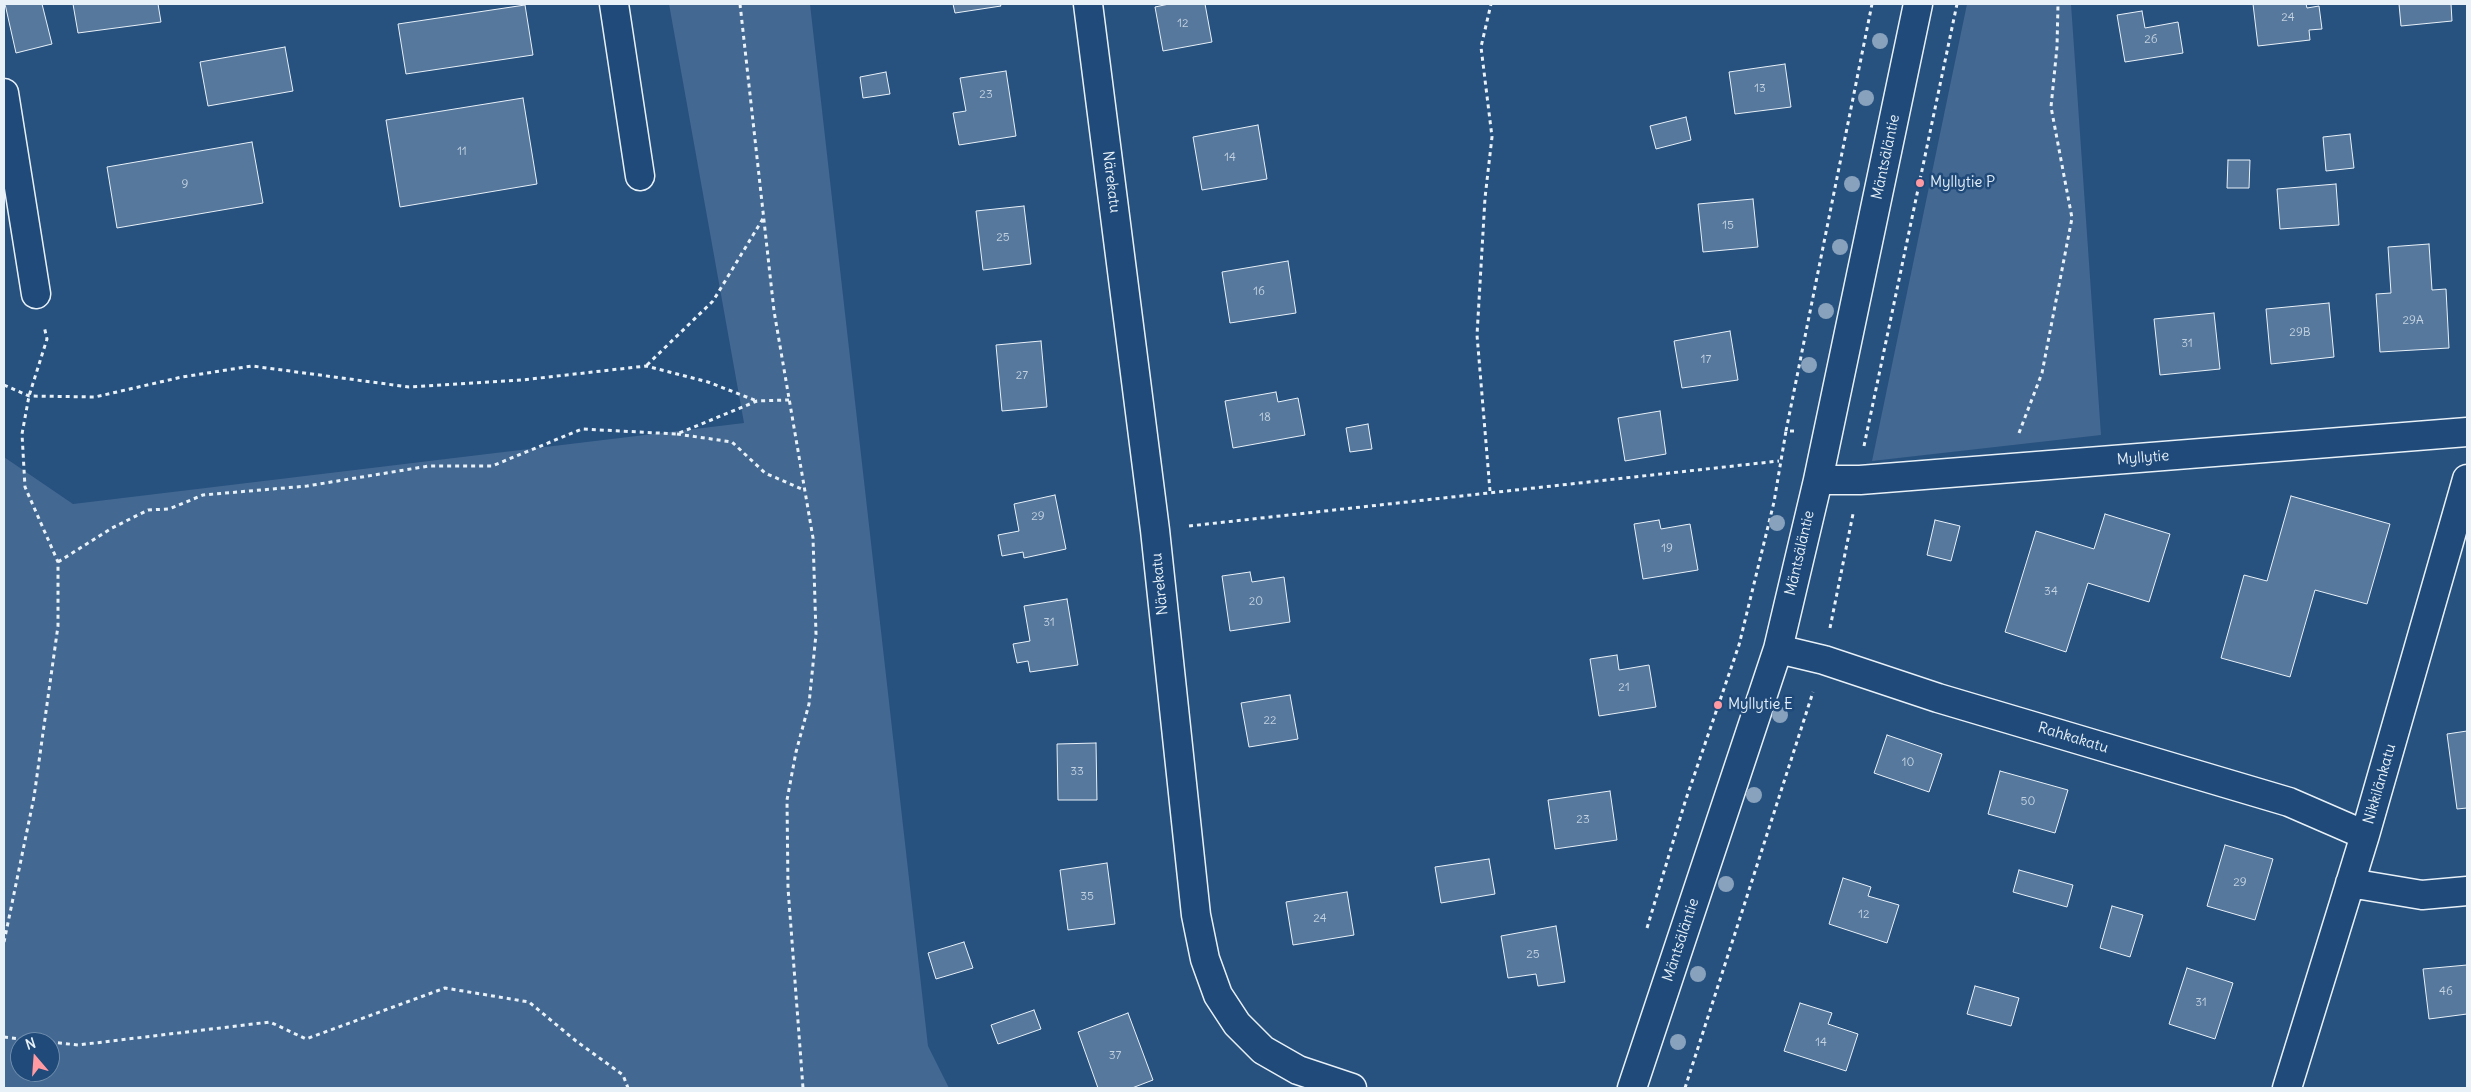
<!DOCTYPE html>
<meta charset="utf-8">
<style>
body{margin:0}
#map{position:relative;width:2471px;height:1092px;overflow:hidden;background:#27517f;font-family:Delius,sans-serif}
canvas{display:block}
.frame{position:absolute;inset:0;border:5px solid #e8f1f8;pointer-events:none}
.north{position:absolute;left:10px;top:1032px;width:50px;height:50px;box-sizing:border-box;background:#1f4a7a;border:1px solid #6f8dac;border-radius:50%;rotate:342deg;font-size:14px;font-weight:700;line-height:20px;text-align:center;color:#e8f1f8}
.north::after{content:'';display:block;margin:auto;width:18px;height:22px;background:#ff9aa2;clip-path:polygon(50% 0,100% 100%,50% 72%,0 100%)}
</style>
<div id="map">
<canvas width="2471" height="1092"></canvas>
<div class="frame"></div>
<div class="north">N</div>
</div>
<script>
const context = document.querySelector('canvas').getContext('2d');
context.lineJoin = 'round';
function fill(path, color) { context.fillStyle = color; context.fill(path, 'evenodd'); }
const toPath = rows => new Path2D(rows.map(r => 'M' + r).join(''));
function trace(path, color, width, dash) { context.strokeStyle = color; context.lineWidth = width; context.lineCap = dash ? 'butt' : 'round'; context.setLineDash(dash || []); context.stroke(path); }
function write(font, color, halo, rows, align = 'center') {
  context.font = font + ' Delius,sans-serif'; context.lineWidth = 5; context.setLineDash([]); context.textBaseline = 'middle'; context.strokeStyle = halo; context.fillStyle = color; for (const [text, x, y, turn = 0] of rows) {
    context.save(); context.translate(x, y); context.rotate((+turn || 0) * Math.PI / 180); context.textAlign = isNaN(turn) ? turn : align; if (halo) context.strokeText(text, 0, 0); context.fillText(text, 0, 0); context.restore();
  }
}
fill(toPath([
 [669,4,810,4,928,1046,949,1088,4,1088,4,457,73,504,744,423],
 [20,1042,50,1042,50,1072,20,1072],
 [1967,4,2071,4,2101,435,1872,461]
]), '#436891');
const building = toPath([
 [5,4,42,4,52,44,16,53,5,4],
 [73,4,158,4,161,22,78,33,73,4],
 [953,4,1000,4,1001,6,955,13,953,4],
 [1169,4,1205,4,1212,42,1163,51,1155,7,1169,4],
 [2253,4,2306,4,2307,8,2319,6,2322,29,2309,30,2310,40,2258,46,2253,4],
 [2399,4,2451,4,2452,21,2401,26,2399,4],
 [525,5,533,55,406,74,398,24,525,5],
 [2142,11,2145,28,2178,22,2183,53,2125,62,2117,15,2142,11],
 [285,47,293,91,208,106,200,62,285,47],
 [1785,64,1791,107,1735,114,1729,72,1785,64],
 [1006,71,1016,136,959,145,953,113,966,111,960,78,1006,71],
 [886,72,890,94,863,98,860,77,886,72],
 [523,98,537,184,400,207,386,120,523,98],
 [1686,117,1691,140,1656,149,1650,126,1686,117],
 [1258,125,1267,179,1202,190,1193,137,1258,125],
 [2350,134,2354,168,2326,171,2323,137,2350,134],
 [252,142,263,203,117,228,107,167,252,142],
 [2228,160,2250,160,2249,188,2227,188,2228,160],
 [2336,184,2339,225,2280,229,2277,189,2336,184],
 [1753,199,1758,247,1703,252,1698,204,1753,199],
 [1024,206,1031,264,983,270,976,211,1024,206],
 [2429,244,2432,290,2446,289,2449,348,2380,352,2376,294,2391,293,2388,247,2429,244],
 [1288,261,1296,313,1230,323,1222,272,1288,261],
 [2329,303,2334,357,2271,364,2266,309,2329,303],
 [2214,313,2220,369,2160,375,2154,319,2214,313],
 [1730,331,1738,380,1682,388,1674,341,1730,331],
 [1041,341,1047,407,1002,411,996,345,1041,341],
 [1276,392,1278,402,1298,398,1305,435,1233,448,1225,401,1276,392],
 [1660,411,1666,454,1625,461,1618,418,1660,411],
 [1368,424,1372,449,1350,452,1346,428,1368,424],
 [1055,495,1066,549,1024,558,1023,552,1002,556,998,535,1019,531,1014,504,1055,495],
 [2291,496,2390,524,2367,604,2315,590,2290,677,2221,658,2244,575,2267,581,2291,496],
 [2105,514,2170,534,2149,602,2088,583,2066,652,2005,632,2036,531,2094,549,2105,514],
 [1659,520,1661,529,1690,524,1698,570,1643,579,1634,524,1659,520],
 [1935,520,1960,526,1951,561,1927,555,1935,520],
 [1250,572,1252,582,1284,577,1290,622,1230,631,1222,576,1250,572],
 [1067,599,1078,665,1030,672,1028,661,1017,663,1013,644,1030,641,1024,606,1067,599],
 [1617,655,1619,670,1649,665,1656,707,1599,716,1590,659,1617,655],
 [1290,695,1298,739,1249,747,1241,703,1290,695],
 [2467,731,2467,808,2457,809,2447,734,2467,731],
 [1887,735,1942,754,1929,792,1874,773,1887,735],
 [1096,743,1097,800,1058,800,1057,744,1096,743],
 [2000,771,2068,790,2055,833,1988,814,2000,771],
 [1610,791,1617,840,1555,849,1548,800,1610,791],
 [2225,845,2273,859,2255,920,2207,906,2225,845],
 [1489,859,1495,894,1441,903,1435,867,1489,859],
 [1107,863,1115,924,1068,930,1060,870,1107,863],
 [2019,870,2073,885,2067,907,2013,892,2019,870],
 [1843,878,1871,887,1868,896,1899,905,1887,943,1829,924,1843,878],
 [1347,892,1354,935,1293,945,1286,902,1347,892],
 [2112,906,2143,915,2130,957,2100,948,2112,906],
 [1556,926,1565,982,1538,986,1536,974,1508,978,1501,936,1556,926],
 [964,942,973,968,936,979,928,953,964,942],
 [2467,965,2467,1014,2429,1019,2423,969,2467,965],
 [2187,968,2233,983,2215,1039,2169,1024,2187,968],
 [1975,986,2019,998,2011,1026,1967,1014,1975,986],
 [1800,1003,1832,1013,1828,1024,1858,1034,1846,1071,1784,1051,1800,1003],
 [1034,1010,1041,1029,998,1044,991,1025,1034,1010],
 [1128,1013,1153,1080,1132,1088,1098,1088,1078,1032,1128,1013]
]);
fill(building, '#57789d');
trace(building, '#e8f1f8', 1);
const minor = toPath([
 [614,4,640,176],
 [1088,4,1155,530,1196,915,1205,959,1218,995,1237,1024,1263,1050,1298,1070,1352,1088],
 [4,93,36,294],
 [1818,480,1860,480,2467,432],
 [1778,649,1824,660,1938,698,2289,802,2365,835],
 [2350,883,2422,895,2467,891],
 [1632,1088,1778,649,1818,480,1918,4],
 [2287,1088,2365,835,2467,479]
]);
trace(minor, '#e8f1f8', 31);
trace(toPath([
 [740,4,774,311,813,538,816,634,809,704,796,752,787,800,788,888,803,1088],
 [647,365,713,301,764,217],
 [4,385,29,396,95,397,182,377,252,366,409,387,522,380,646,366,708,382,757,401],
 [1794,431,1786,431,1872,4],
 [2019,433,2042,373,2072,218,2051,107,2057,47,2058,4],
 [677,434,732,442,765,473,804,490],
 [1864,446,1957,4],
 [1490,491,1477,335,1485,198,1492,137,1481,47,1491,4],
 [1189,526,1779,461],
 [58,562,112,528,148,510,169,509,203,495,307,486,429,466,492,466,582,429,677,434,757,401,789,400],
 [1830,628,1853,514],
 [1647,928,1685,802,1739,645,1774,502,1786,431],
 [4,942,34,797,58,626,58,562,25,487,22,434,29,396,47,339,44,326],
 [4,1037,47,1042],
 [50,1042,78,1045,270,1022,306,1039,445,988,529,1002,576,1041,623,1075,628,1088],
 [1685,1088,1813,692]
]), '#e8f1f8', 3, [4, 4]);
trace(minor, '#1f4a7a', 28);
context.fillStyle = '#88a1bc';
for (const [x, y] of [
 [1880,41],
 [1866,98],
 [1852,184],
 [1840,247],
 [1826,311],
 [1809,365],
 [1777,523],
 [1780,715],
 [1754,795],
 [1726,884],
 [1698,974],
 [1678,1042]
]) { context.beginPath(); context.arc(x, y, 8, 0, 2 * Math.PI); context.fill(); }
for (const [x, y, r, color] of [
 [1920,183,5,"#ff9aa2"],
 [1718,705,5,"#ff9aa2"]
]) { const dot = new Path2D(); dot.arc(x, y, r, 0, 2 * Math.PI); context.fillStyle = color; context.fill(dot); trace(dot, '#1f4a7a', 2); }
write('12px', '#c4d3e1', null, [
 ["24",2288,18],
 ["12",1183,24],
 ["26",2151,40],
 ["13",1760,89],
 ["23",986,95],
 ["11",462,152],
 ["14",1230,158],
 ["9",185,185],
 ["15",1728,226],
 ["25",1003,238],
 ["16",1259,292],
 ["29A",2413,321],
 ["29B",2300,333],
 ["31",2187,344],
 ["17",1706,360],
 ["27",1022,376],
 ["18",1265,418],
 ["29",1038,517],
 ["19",1667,549],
 ["34",2051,592],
 ["20",1256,602],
 ["31",1049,623],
 ["21",1624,688],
 ["22",1270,721],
 ["10",1908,763],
 ["33",1077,772],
 ["50",2028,802],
 ["23",1583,820],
 ["29",2240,883],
 ["35",1087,897],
 ["12",1864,915],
 ["24",1320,919],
 ["25",1533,955],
 ["46",2446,992],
 ["31",2201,1003],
 ["14",1821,1043],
 ["37",1115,1056]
]);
write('15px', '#e8f1f8', '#1f4a7a', [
 ["Mäntsäläntie",1886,157,-78],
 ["Närekatu",1111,182,83],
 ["Myllytie",2143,458,-5],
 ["Mäntsäläntie",1800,553,-77],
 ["Närekatu",1160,584,-96],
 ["Rahkakatu",2073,738,17],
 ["Nikkilänkatu",2380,784,-74],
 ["Mäntsäläntie",1681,940,-72]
]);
write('15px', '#e8f1f8', '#1f4a7a', [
 ["Myllytie P",1930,183],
 ["Myllytie E",1728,705]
], 'left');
</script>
